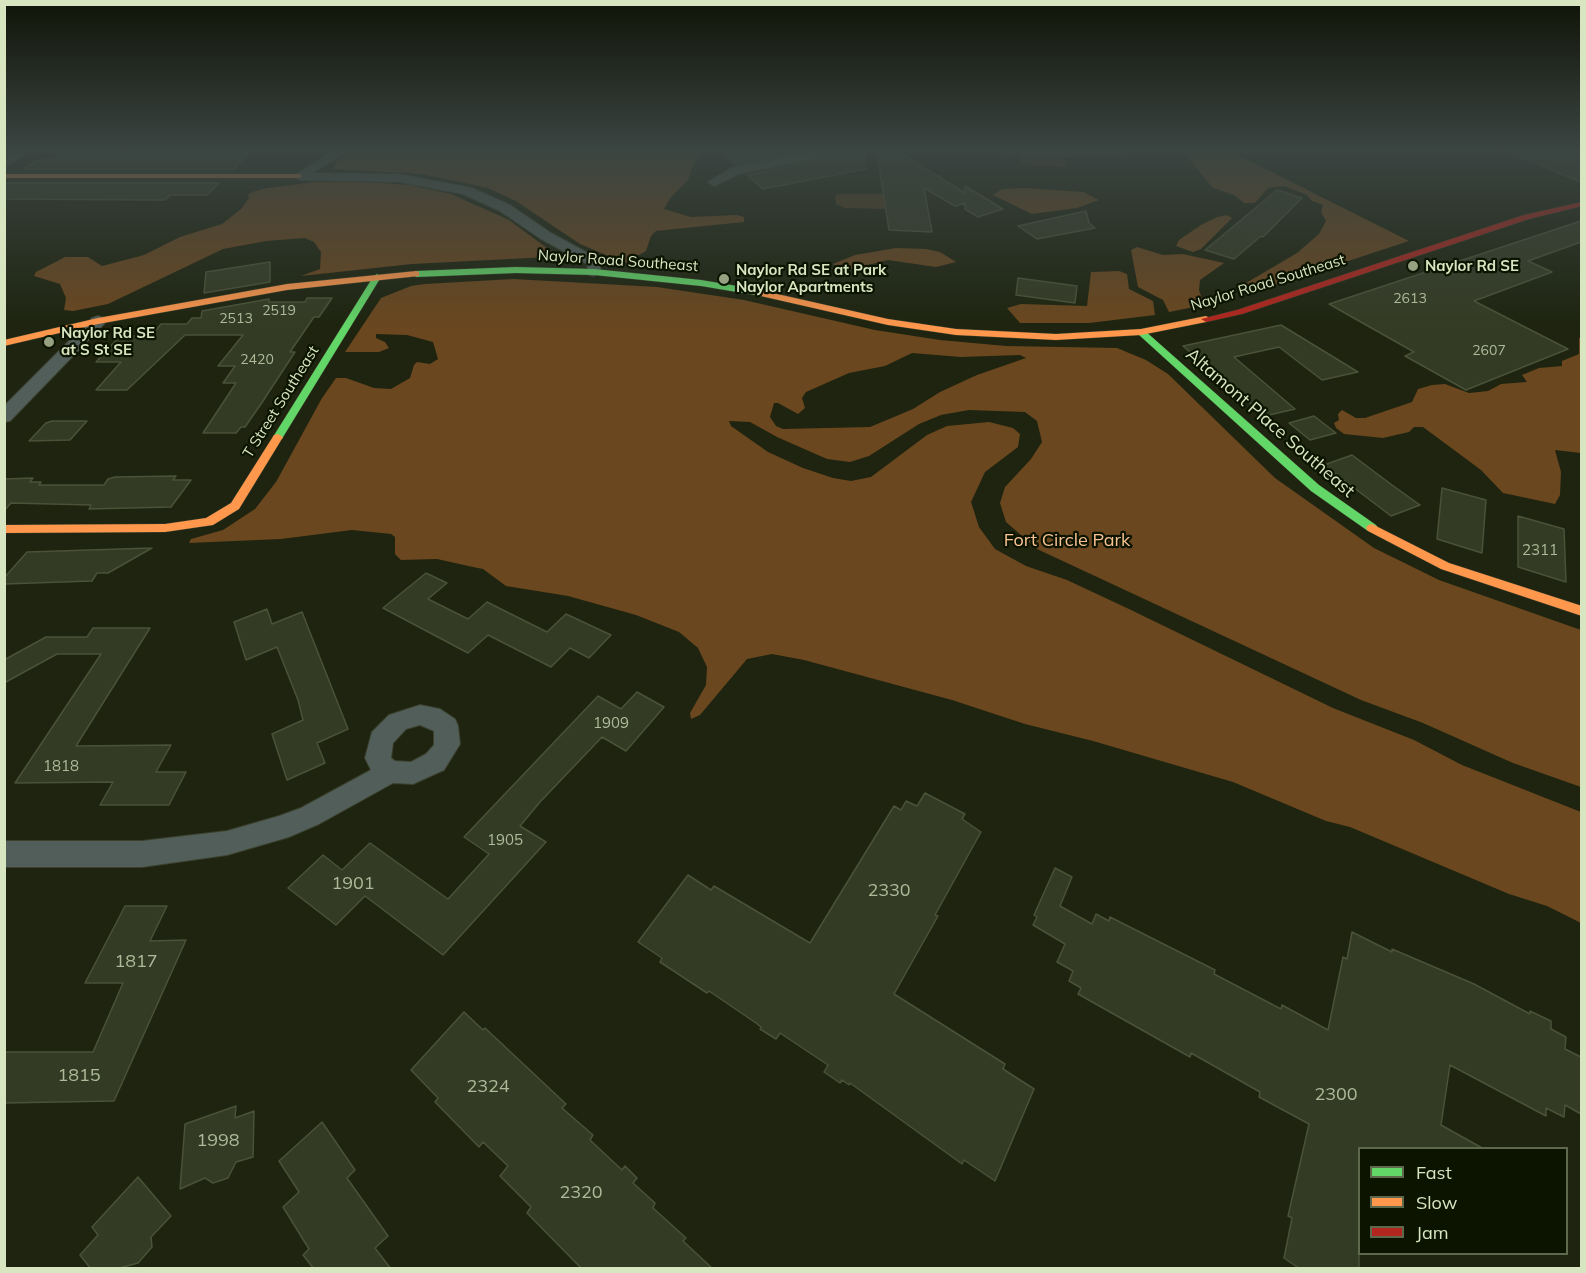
<!DOCTYPE html>
<style>
body{margin:0}
#map{position:relative;width:1586px;height:1273px;overflow:hidden;background:#1e240f;font-family:Mulish,sans-serif}
canvas{display:block}
.frame{position:absolute;inset:0;border:6px solid #d7e5c0;pointer-events:none}
.legend{position:absolute;left:1358px;top:1147px;width:210px;height:108px;box-sizing:border-box;background:#0c1400;border:2px solid #5d684d;margin:0;padding:8px 10px;list-style:none;font-size:18px;color:#d7e5c0}
.legend li{display:flex;align-items:center;gap:12px;height:30px}
.legend b{width:30px;border:2px solid #5d684d}
</style>
<div id="map">
<canvas width="1586" height="1273"></canvas>
<div class="frame"></div>
<ul class="legend">
<li><b style="height:8px;background:#63d668"></b>Fast</li>
<li><b style="height:8px;background:#ff974d"></b>Slow</li>
<li><b style="height:8px;background:#b3261e"></b>Jam</li>
</ul>
</div>
<script>
const context = document.querySelector('canvas').getContext('2d');
context.lineJoin = 'round';
function fill(path, color) { context.fillStyle = color; context.fill(path, 'evenodd'); }
const toPath = rows => new Path2D(rows.map(r => 'M' + r).join(''));
function trace(path, color, width, dash) { context.strokeStyle = color; context.lineWidth = width; context.lineCap = dash ? 'butt' : 'round'; context.setLineDash(dash || []); context.stroke(path); }
function write(font, color, halo, rows, align = 'center') {
  context.font = font + ' Mulish,sans-serif'; context.lineWidth = 4.5; context.setLineDash([]); context.textBaseline = 'middle'; context.strokeStyle = halo; context.fillStyle = color; for (const [text, x, y, turn = 0] of rows) {
    context.save(); context.translate(x, y); context.rotate((+turn || 0) * Math.PI / 180); context.textAlign = isNaN(turn) ? turn : align; if (halo) context.strokeText(text, 0, 0); context.fillText(text, 0, 0); context.restore();
  }
}
fill(toPath([
 [1021,156,1064,157,1067,167,1022,164],
 [839,194,896,194,897,196,883,196,886,209,845,208,836,204,835,195]
]), '#543a1a');
fill(toPath([
 [356,149,705,149,692,167,688,180,671,197,664,209,691,217,737,215,744,217,744,222,656,231,651,236,646,251,625,263,580,244,516,201,488,188,422,174,333,169,337,161],
 [1170,149,1226,149,1409,241,1251,293,1244,291,1241,286,1297,253,1319,234,1326,221,1321,212,1323,205,1312,201,1307,195,1284,186,1268,188,1255,203,1244,203,1234,195,1213,188,1183,152],
 [314,182,371,182,410,185,451,194,509,220,555,254,548,257,412,264,301,276,320,269,321,252,314,242,305,238,266,241,223,249,108,304,73,311,64,310,66,298,60,284,34,276,36,272,65,257,88,257,102,266,144,255,180,237,222,224,241,209,249,198,248,194,261,189],
 [1025,188,1083,192,1099,200,1077,208,1032,214,993,195,1002,189],
 [1227,215,1232,218,1201,249,1193,252,1176,246,1179,240,1201,225,1217,217],
 [1137,247,1163,255,1183,254,1224,263,1200,280,1199,290,1204,305,1169,312,1163,300,1138,287,1131,250],
 [896,248,926,249,940,252,956,262,936,267,888,260,852,269,841,269,833,264,855,255],
 [1119,271,1127,274,1129,289,1153,301,1155,315,1089,323,1020,323,1007,308,1021,304,1087,306,1091,272],
 [513,279,657,287,744,300,875,330,940,340,1006,346,1117,348,1146,360,1168,374,1275,478,1374,548,1439,580,1581,630,1581,787,1513,763,1423,723,1361,700,1037,549,1006,522,1000,503,1005,487,1031,459,1042,442,1037,421,1025,412,969,410,941,415,919,424,869,456,850,462,827,459,777,437,750,422,729,421,731,426,768,452,803,468,833,478,851,481,871,477,927,435,947,426,989,422,1013,428,1020,434,1018,447,985,472,971,502,979,527,995,549,1026,566,1067,580,1129,609,1333,708,1414,740,1462,765,1581,812,1581,923,1547,906,1509,894,1350,827,1326,821,1233,782,1093,741,1025,724,952,700,804,660,772,654,747,659,700,715,691,719,690,713,706,685,707,667,698,648,679,632,636,615,568,596,506,586,483,569,473,567,437,559,401,560,395,554,395,537,391,534,352,530,281,539,189,543,191,539,223,530,255,509,276,482,322,398,336,378,346,378,374,388,391,389,410,378,414,365,417,362,430,364,438,359,433,342,407,335,376,334,376,338,385,342,389,348,379,352,345,352,381,298,411,286,425,284],
 [912,353,961,357,1020,355,1026,358,977,375,940,392,913,409,870,427,783,429,776,426,770,417,774,403,778,403,798,414,805,408,802,398,806,392,849,373,885,366],
 [1581,337,1581,453,1555,450,1561,472,1560,495,1555,504,1503,493,1481,470,1423,427,1414,427,1409,432,1383,438,1344,434,1336,428,1334,423,1339,420,1338,414,1342,410,1356,418,1365,418,1412,402,1418,389,1432,385,1445,384,1469,393,1488,391,1501,384,1527,382,1522,375,1539,368,1562,366,1562,361,1579,354,1579,338]
]), '#6a471f');
const building = toPath([
 [166,149,254,149,234,169,24,169,38,160,51,160,59,154,163,152,166,149],
 [719,149,814,149,736,165,719,149],
 [850,149,864,149,866,169,763,189,747,175,842,155,850,149],
 [894,149,965,193,965,186,1003,209,978,217,965,209,965,203,955,206,924,188,932,232,889,230,877,153,894,149],
 [1503,149,1581,149,1581,182,1503,150,1503,149],
 [219,183,207,195,170,195,165,200,4,199,5,183,219,183],
 [1277,190,1302,198,1263,237,1261,236,1234,259,1205,250,1277,190],
 [1086,211,1089,223,1095,228,1037,239,1018,226,1086,211],
 [1581,221,1581,242,1528,261,1552,272,1474,301,1568,349,1466,390,1405,356,1414,352,1329,304,1581,221],
 [270,262,270,282,204,293,206,272,270,262],
 [1018,278,1077,286,1075,303,1016,295,1018,278],
 [307,298,332,298,319,317,314,317,290,352,295,352,261,404,245,427,241,427,236,433,203,433,236,383,223,383,235,366,218,366,243,335,185,335,127,390,96,390,121,362,96,362,120,336,138,336,142,330,156,330,161,324,187,324,192,318,201,318,202,311,269,299,269,302,305,302,307,298],
 [1281,325,1358,372,1322,380,1279,347,1234,357,1295,409,1265,416,1183,346,1281,325],
 [1314,416,1336,433,1310,440,1289,423,1314,416],
 [52,421,87,421,70,440,29,441,46,423,52,421],
 [1352,455,1392,485,1420,505,1391,516,1324,465,1352,455],
 [176,476,173,480,191,480,171,507,89,509,91,505,11,503,4,511,4,479,33,478,30,482,41,482,39,485,104,485,108,479,115,477,176,476],
 [1442,488,1486,500,1482,553,1437,539,1442,488],
 [1518,516,1564,529,1566,582,1518,567,1518,516],
 [152,548,108,573,97,573,92,581,4,584,4,578,27,552,152,548],
 [426,573,447,583,428,599,468,619,487,602,547,632,566,614,611,635,589,658,570,648,551,667,488,635,468,653,383,608,426,573],
 [267,609,272,624,302,612,348,729,317,743,325,763,287,780,272,734,303,720,298,700,277,647,246,660,234,622,267,609],
 [93,628,150,628,76,746,171,745,156,772,186,772,169,805,100,805,113,782,15,783,101,654,57,654,4,683,4,660,46,637,87,637,93,628],
 [637,692,664,707,626,751,602,737,540,802,520,826,546,842,443,955,365,896,336,925,288,888,323,855,342,870,370,843,448,899,489,854,464,837,598,696,621,709,637,692],
 [925,793,965,814,962,819,981,832,935,915,938,916,894,994,1005,1064,1003,1069,1034,1089,995,1181,964,1160,962,1164,850,1083,849,1085,842,1080,840,1083,824,1072,828,1065,780,1033,776,1039,760,1029,761,1027,756,1023,709,991,707,993,660,962,662,958,638,942,688,875,711,890,714,886,810,943,894,806,901,810,906,801,917,806,925,793],
 [1055,868,1072,877,1060,906,1092,924,1096,914,1109,921,1110,917,1215,970,1214,974,1281,1009,1282,1005,1328,1030,1343,957,1347,959,1352,932,1392,952,1392,949,1474,984,1530,1014,1530,1011,1551,1021,1551,1029,1566,1037,1565,1049,1581,1057,1581,1114,1565,1105,1564,1117,1546,1108,1546,1116,1450,1065,1441,1125,1484,1149,1359,1149,1359,1269,1300,1269,1284,1258,1292,1218,1288,1216,1309,1124,1259,1097,1260,1092,1191,1053,1190,1057,1078,994,1081,988,1069,981,1073,971,1057,962,1065,944,1033,925,1037,917,1034,915,1055,868],
 [125,906,167,906,150,941,186,940,114,1101,4,1103,4,1052,93,1052,123,983,85,983,125,906],
 [464,1012,483,1030,485,1028,566,1104,562,1108,593,1135,590,1140,622,1170,625,1166,637,1178,633,1183,655,1203,653,1208,686,1238,683,1241,713,1269,582,1269,527,1213,531,1207,500,1176,508,1166,483,1142,479,1147,435,1102,438,1098,411,1070,464,1012],
 [236,1106,235,1118,254,1111,253,1157,236,1162,228,1178,213,1183,205,1178,180,1189,185,1124,236,1106],
 [322,1122,355,1170,347,1178,388,1236,375,1248,391,1269,314,1269,303,1255,309,1249,283,1207,299,1192,279,1161,322,1122],
 [138,1177,171,1216,151,1237,152,1247,138,1263,116,1269,91,1269,80,1255,98,1235,92,1227,138,1177]
]);
fill(building, '#343b24');
trace(building, '#4a5238', 1.5);
const street = toPath([
 [18,149,32,149,4,168,4,158,18,149],
 [336,149,350,149,313,173,399,174,472,188,510,205,551,233,599,259,601,272,594,276,589,275,587,264,541,239,500,211,463,194,399,182,299,180,293,176,336,149],
 [825,149,848,149,842,153,739,174,714,186,708,182,731,168,825,149],
 [991,149,1133,149,1127,153,1071,156,997,153,991,149],
 [98,316,104,318,106,321,104,324,10,421,4,422,4,406,92,318,98,316],
 [420,705,440,709,455,719,458,726,460,744,444,770,413,784,393,783,319,824,289,837,227,855,142,867,4,867,4,841,142,841,227,831,279,816,301,808,371,770,365,758,372,732,389,715,420,705],
 [420,725,434,731,434,745,426,754,411,762,395,761,391,758,393,743,406,729,420,725]
]);
const fast = toPath([
 [516,267,594,269,701,280,755,289,759,292,755,295,701,286,594,275,516,273,416,277,412,274,416,271,516,267],
 [377,274,381,277,283,437,282,439,274,439,273,437,373,277,377,274],
 [1138,330,1144,330,1319,485,1376,525,1378,528,1376,531,1368,531,1311,491,1138,334,1138,330]
]);
const slow = toPath([
 [4,174,299,174,303,176,299,178,4,178,4,174],
 [416,271,419,272,419,276,287,290,98,324,4,346,4,340,98,318,287,284,416,271],
 [755,289,888,319,956,329,1056,334,1141,329,1206,316,1211,319,1206,322,1141,335,1056,340,956,335,888,325,752,294,751,292,755,289],
 [278,434,283,437,239,509,213,525,165,532,4,533,4,525,165,524,206,518,231,503,274,435,278,434],
 [1372,524,1449,563,1582,606,1582,616,1441,569,1368,531,1366,528,1368,525,1372,524]
]);
const jam = toPath([
 [1582,202,1582,206,1529,219,1242,314,1206,322,1201,319,1237,310,1524,215,1582,202]
]);
trace(street, '#3b412d', 2);
trace(fast, '#3b412d', 1);
trace(slow, '#3b412d', 1);
trace(jam, '#3b412d', 1);
fill(street, '#515e59');
fill(fast, '#63d668');
fill(slow, '#ff974d');
fill(jam, '#b3261e');
const sky = context.createLinearGradient(0, 0, 0, 327);
sky.addColorStop(0, '#101408');
sky.addColorStop(0.46, '#3b4542');
sky.addColorStop(1, '#3b454200');
context.fillStyle = sky;
context.fillRect(0, 0, 1586, 327);
for (const [x, y, r, color] of [
 [1413,266,6,"#96a182"],
 [724,279,6,"#96a182"],
 [49,342,6,"#96a182"]
]) { const dot = new Path2D(); dot.arc(x, y, r, 0, 2 * Math.PI); context.fillStyle = color; context.fill(dot); trace(dot, '#0c1400', 2); }
write('14px', '#aeba99', null, [
 ["2613",1410,299],
 ["2519",279,311],
 ["2513",236,319],
 ["2607",1489,351],
 ["2420",257,360]
]);
write('15px', '#d7e5c0', '#0c1400', [
 ["Naylor Road Southeast",618,261,4],
 ["Naylor Road Southeast",1268,283,-17],
 ["T Street Southeast",281,402,-58]
]);
write('bold 15px', '#d7e5c0', '#0c1400', [
 ["Naylor Rd SE",1425,266],
 ["Naylor Rd SE at Park",736,270],
 ["Naylor Apartments",736,287],
 ["Naylor Rd SE",61,333],
 ["at S St SE",61,350]
], 'left');
write('15px', '#aeba99', null, [
 ["2311",1540,550],
 ["1909",611,723],
 ["1818",61,766],
 ["1905",505,840]
]);
write('18px', '#d7e5c0', '#0c1400', [
 ["Altamont Place Southeast",1270,423,41]
]);
write('18px', '#f8c391', '#0c1400', [
 ["Fort Circle Park",1067,541]
]);
write('18px', '#aeba99', null, [
 ["1901",353,884],
 ["2330",889,891],
 ["1817",136,962],
 ["1815",79,1076],
 ["2324",488,1087],
 ["2300",1336,1095],
 ["1998",218,1141],
 ["2320",581,1193]
]);
</script>
